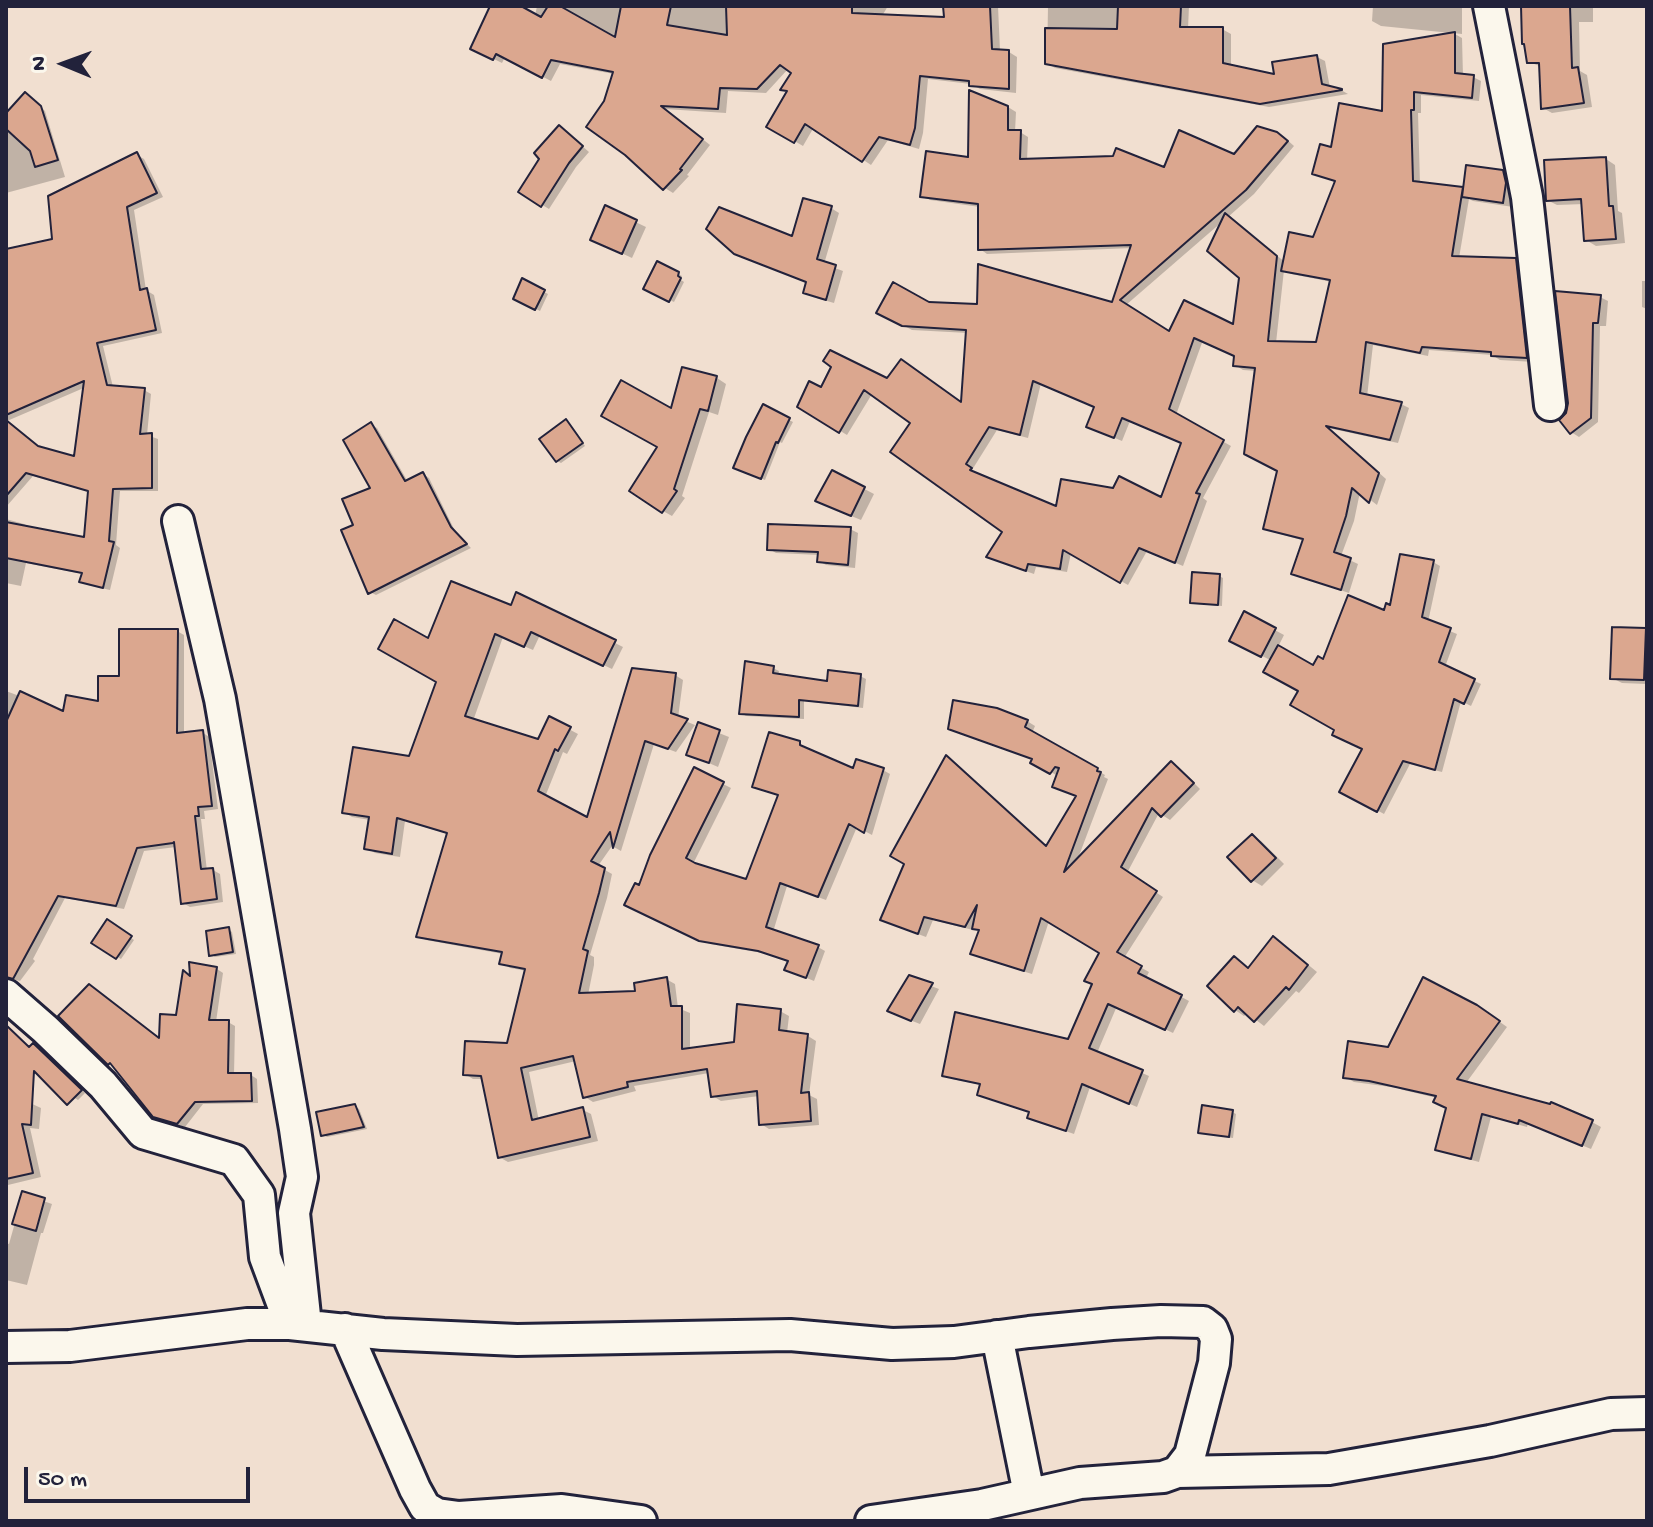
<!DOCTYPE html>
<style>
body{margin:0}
#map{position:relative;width:1653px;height:1527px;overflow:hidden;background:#f1dfd0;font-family:"Gochi Hand",sans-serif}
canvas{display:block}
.frame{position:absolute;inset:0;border:8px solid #22223b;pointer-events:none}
.north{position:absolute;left:24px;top:24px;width:80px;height:80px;-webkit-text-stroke:6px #fbf7ec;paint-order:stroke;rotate:271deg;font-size:22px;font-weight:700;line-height:32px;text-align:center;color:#22223b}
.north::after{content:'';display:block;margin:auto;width:28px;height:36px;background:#22223b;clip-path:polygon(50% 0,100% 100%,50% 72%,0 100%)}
.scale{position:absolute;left:24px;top:1467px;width:226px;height:36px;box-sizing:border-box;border:4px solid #22223b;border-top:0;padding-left:10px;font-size:24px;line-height:28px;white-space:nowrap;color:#22223b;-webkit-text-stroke:6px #fbf7ec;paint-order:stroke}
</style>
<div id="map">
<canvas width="1653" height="1527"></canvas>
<div class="frame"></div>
<div class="north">N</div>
<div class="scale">50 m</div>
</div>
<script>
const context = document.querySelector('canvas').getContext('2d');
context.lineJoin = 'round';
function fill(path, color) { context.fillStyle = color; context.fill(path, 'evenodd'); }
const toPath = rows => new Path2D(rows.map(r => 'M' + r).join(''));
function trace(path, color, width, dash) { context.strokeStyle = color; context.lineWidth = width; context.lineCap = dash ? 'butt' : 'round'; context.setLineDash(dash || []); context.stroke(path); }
fill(toPath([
 [492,6,517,6,535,16,537,6,888,6,882,16,946,20,945,6,998,6,1000,51,1009,52,1017,57,1016,93,980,89,971,84,928,79,923,133,919,149,888,140,871,165,814,127,803,146,769,126,788,93,783,90,793,73,788,69,766,93,728,91,726,113,665,109,710,145,687,175,689,176,673,193,665,188,605,102,614,74,560,64,551,81,505,57,502,63,480,52],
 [1048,6,1189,6,1188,29,1222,29,1231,34,1231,67,1276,77,1317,57,1325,61,1330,88,1341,90,1348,94,1269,107,1055,68,1047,63],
 [1373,6,1462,6,1462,34,1453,33,1462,38,1463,76,1473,77,1481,81,1479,101,1421,95,1421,113,1418,113,1420,184,1465,190,1503,172,1513,178,1515,189,1513,207,1473,201,1469,199,1459,258,1515,260,1523,264,1534,362,1500,360,1492,355,1429,350,1428,356,1373,345,1367,397,1401,404,1409,408,1398,443,1328,428,1386,479,1377,505,1360,492,1354,521,1341,556,1358,564,1349,593,1301,577,1305,541,1273,532,1265,528,1279,470,1257,371,1243,370,1235,365,1236,356,1203,340,1176,415,1231,446,1203,498,1207,501,1183,566,1147,551,1128,585,1071,553,1067,572,1036,567,1034,574,997,561,1004,532,913,423,872,394,847,435,799,406,822,390,888,380,963,405,968,333,912,330,879,313,928,304,979,306,1113,304,1132,248,987,254,980,249,980,207,930,200,922,196,970,159,1008,107,1016,112,1015,132,1020,132,1028,137,1027,161,1165,170,1234,156,1285,138,1294,146,1254,194,1228,217,1285,262,1315,239,1337,182,1314,173,1332,150,1384,113,1451,33,1381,26,1372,21],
 [1223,221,1241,277,1235,327,1170,333,1126,305],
 [1284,270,1291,274,1332,282,1317,344,1276,343],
 [1041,383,1096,407,1096,430,1122,441,1130,421,1183,443,1162,500,1057,509,991,481,972,470,997,430,1028,438],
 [1523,6,1593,6,1593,22,1579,22,1580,71,1587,75,1592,107,1552,113,1543,108,1542,67,1529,62],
 [29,97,45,111,65,177,6,193,6,116],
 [566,132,589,152,576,167,549,209,521,192,542,158],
 [137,155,144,159,163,197,134,210,146,290,154,295,162,333,103,346,113,387,144,390,151,394,147,435,158,439,158,491,120,491,116,545,120,548,110,590,88,585,82,581,83,574,26,563,21,586,6,583,6,519,24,524,31,528,86,540,90,492,33,476,6,507,6,251,54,240],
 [86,387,75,459,40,449,7,421],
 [1606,159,1615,165,1618,211,1622,213,1625,243,1596,246,1586,240,1584,204,1557,205,1547,200],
 [606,208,646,227,632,258,602,244],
 [831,208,839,213,824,264,843,271,834,303,813,297,805,292,808,283,794,239],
 [658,264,682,276,681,280,684,282,674,302,646,289],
 [523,281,548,294,540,311,515,298],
 [1642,281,1647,281,1647,309,1642,307],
 [1600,297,1608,301,1606,326,1600,326,1598,422,1579,437,1571,432,1568,414],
 [683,369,717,378,726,384,718,415,709,412,682,496,685,498,672,516,663,511,660,447,672,411],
 [764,407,793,422,782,443,780,442,765,480,740,469],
 [566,421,570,424,585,446,561,463,557,461],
 [371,425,377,428,408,482,423,474,429,478,456,533,471,548,376,595,370,592,356,526,373,489],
 [832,472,874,494,861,520,827,506],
 [850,529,858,533,855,568,826,565,819,561,820,555,776,553,769,549],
 [1433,562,1440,566,1428,622,1457,634,1445,667,1481,684,1471,706,1461,701,1442,772,1410,764,1384,814,1342,791,1364,749,1336,729,1272,661,1241,645,1245,614,1284,635,1278,647,1314,667,1324,662,1392,608],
 [1219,576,1223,578,1222,606,1196,604,1192,602],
 [517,594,623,647,612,669,540,635,533,650,503,637,473,721,539,742,550,719,578,734,567,754,563,752,545,797,588,820,675,675,683,680,678,718,695,725,676,752,654,744,621,851,612,846,598,866,612,874,607,898,590,955,594,957,594,965,588,995,637,993,666,979,675,984,678,1008,690,1013,690,1050,736,1044,780,1011,789,1016,787,1033,808,1036,816,1041,809,1095,817,1099,819,1125,769,1129,761,1124,759,1096,721,1101,713,1096,709,1073,634,1086,636,1091,593,1102,585,1097,576,1061,529,1072,539,1121,583,1110,591,1114,598,1141,508,1162,499,1157,484,1079,473,1079,465,1074,509,1045,527,971,510,968,502,963,503,954,426,940,418,936,448,834,405,821,400,857,375,853,367,848,370,820,352,817,344,812,410,758,439,681,429,641,512,607],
 [1646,630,1647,684,1622,683,1612,678],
 [177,631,184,635,184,735,202,732,209,737,218,809,204,811,205,819,201,819,207,871,213,870,220,874,223,902,190,907,183,903,176,847,144,851,124,909,65,898,33,959,35,961,20,981,16,980,6,975,6,691,65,713,100,704,121,678],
 [773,668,779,671,778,676,829,683,860,676,866,679,863,708,804,701,804,719,746,716,741,713],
 [1027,721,1035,726,1032,733,1105,775,1104,777,1108,779,1077,861,1171,764,1179,768,1200,789,1170,820,1159,813,1127,873,1163,897,1124,958,1149,972,1146,978,1189,1001,1173,1033,1117,1006,1097,1053,1149,1076,1137,1107,1090,1087,1074,1134,1037,1121,1031,1112,987,1098,979,1094,982,1085,952,1079,945,1075,1069,1042,1094,984,1101,952,1049,921,1032,974,980,958,972,953,981,932,974,928,973,930,933,920,926,937,891,924,954,762,1048,847,1079,796,1058,776,1033,762,1034,759,958,732],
 [699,725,729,737,718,767,688,754],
 [799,743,807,748,807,750,855,771,883,770,890,774,872,835,857,827,826,900,787,886,773,932,818,947,825,951,814,981,797,974,790,962,768,954,710,944,634,909,640,888,695,770,731,788,693,864,747,882,779,796,754,786],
 [1252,836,1261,841,1284,864,1262,886,1252,880],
 [108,922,134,940,121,959,94,942],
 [228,929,232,932,236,954,215,957,211,954],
 [1274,939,1283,944,1317,972,1299,993,1296,991,1264,1026,1247,1013,1244,1016,1235,1010,1235,959,1250,969],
 [191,965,217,969,223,973,216,1022,228,1022,235,1026,234,1075,251,1075,257,1079,258,1103,203,1104,185,1127,162,1120,155,1116,116,1067,109,1063,160,1040,177,1017,193,979],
 [910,978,939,989,920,1024,897,1015],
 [1486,1012,1507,1027,1466,1083,1552,1105,1592,1122,1601,1127,1591,1149,1528,1123,1527,1127,1491,1117,1479,1162,1445,1153,1437,1149,1448,1108,1437,1098,1403,1090,1398,1088,1354,1082,1345,1077,1389,1049],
 [38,1048,85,1093,78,1100,43,1077],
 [6,1092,41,1108,39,1129,30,1128,41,1177,8,1185,6,1184],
 [355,1106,359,1109,367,1129,327,1137,323,1135],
 [1232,1112,1236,1114,1233,1138,1204,1134,1200,1132],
 [23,1194,52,1204,43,1233,41,1233,27,1285,6,1280,6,1243,9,1244]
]), '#0003');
const building = toPath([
 [490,6,521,6,541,17,548,6,560,6,615,37,621,6,671,6,667,25,727,35,726,6,852,6,852,13,944,17,943,6,990,6,992,49,1009,50,1009,89,969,86,969,81,920,76,915,128,910,145,879,137,862,162,805,124,794,143,766,127,787,91,780,90,791,73,780,65,757,89,720,88,718,109,661,106,703,139,680,169,682,170,663,190,625,155,586,127,604,101,613,72,551,60,542,78,496,54,493,60,470,49,490,6],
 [1118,6,1181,6,1180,27,1223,27,1223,63,1274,74,1272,62,1317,55,1322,84,1342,89,1342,90,1260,104,1045,64,1045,28,1117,29,1118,6],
 [1521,6,1570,6,1572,68,1578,67,1584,103,1541,109,1539,63,1527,63,1524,44,1522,44,1521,6],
 [1455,32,1455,73,1474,75,1472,98,1414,92,1414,110,1411,110,1413,181,1463,187,1452,256,1516,258,1527,358,1491,356,1491,352,1422,347,1420,353,1366,342,1360,393,1402,402,1390,440,1326,426,1379,473,1369,503,1352,488,1346,516,1334,552,1351,558,1341,590,1291,574,1303,539,1263,529,1277,471,1244,454,1255,368,1233,366,1234,356,1194,338,1169,409,1224,440,1196,493,1200,494,1175,563,1139,548,1120,583,1063,550,1060,569,1028,564,1026,571,986,557,1002,532,890,452,910,423,864,390,839,433,797,407,809,381,821,387,831,367,823,361,830,350,887,378,901,359,961,402,966,330,902,326,876,313,893,282,929,302,977,304,978,264,1112,302,1131,245,978,250,978,204,920,197,926,151,968,157,969,90,1008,106,1008,130,1021,130,1020,159,1113,156,1116,148,1164,167,1179,130,1234,154,1257,126,1277,132,1288,141,1246,190,1120,300,1169,331,1184,300,1233,324,1239,278,1207,251,1225,213,1277,256,1268,341,1316,342,1330,280,1281,271,1289,232,1313,237,1335,181,1312,174,1320,144,1331,147,1339,103,1382,111,1383,44,1455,32],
 [1033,381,1094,407,1086,427,1114,438,1122,418,1181,443,1161,497,1119,476,1113,488,1061,479,1056,506,970,470,972,468,966,464,989,427,1020,435,1033,381],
 [25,92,41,106,58,160,35,167,30,151,6,129,6,113,25,92],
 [559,125,583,146,569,163,541,207,518,192,539,159,534,153,559,125],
 [137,152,157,193,127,207,140,290,147,288,156,330,97,343,107,385,145,388,140,434,152,433,152,488,113,489,109,541,114,542,103,588,79,582,82,573,6,558,6,522,84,537,88,491,26,473,6,496,6,420,38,446,74,456,84,381,6,415,6,249,52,239,48,196,137,152],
 [1606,157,1609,206,1613,206,1616,239,1584,241,1581,199,1546,201,1544,160,1606,157],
 [1466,165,1503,170,1506,183,1503,203,1462,197,1466,165],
 [803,198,832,206,817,259,836,265,826,300,803,293,806,282,734,254,706,229,719,207,792,236,803,198],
 [605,205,637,220,622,254,590,240,605,205],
 [657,261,679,272,678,276,681,278,669,302,643,289,657,261],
 [522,278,545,290,535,310,513,299,522,278],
 [1555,291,1601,295,1598,323,1593,323,1591,418,1570,434,1559,420,1566,413,1568,403,1555,291],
 [682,367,717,376,708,411,700,409,674,489,677,491,662,513,629,491,657,447,601,416,621,380,671,408,682,367],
 [763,404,790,418,778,443,776,442,761,479,733,468,746,437,763,404],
 [566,419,583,443,556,462,539,439,566,419],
 [371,422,405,481,423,472,451,527,467,544,368,594,341,530,353,525,342,499,370,488,343,440,371,422],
 [832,470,865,487,851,516,815,501,832,470],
 [768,524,851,527,848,565,817,562,818,552,767,550,768,524],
 [1400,554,1434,560,1422,617,1451,628,1439,662,1475,679,1464,704,1454,699,1435,770,1403,761,1377,812,1339,792,1362,749,1332,735,1334,730,1290,705,1298,691,1263,672,1278,645,1313,665,1318,656,1323,659,1348,595,1384,610,1386,603,1390,605,1400,554],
 [1192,572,1220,574,1218,605,1190,603,1192,572],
 [451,581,511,605,516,592,616,640,603,666,531,632,524,647,495,634,465,716,538,739,549,716,571,727,558,751,555,749,538,791,587,817,632,668,676,673,671,713,688,719,668,749,645,741,613,848,610,832,591,861,605,868,599,893,583,949,588,951,579,993,635,991,634,983,667,977,671,1006,682,1006,682,1049,734,1042,737,1004,781,1009,779,1030,808,1034,801,1093,809,1092,811,1121,759,1125,757,1091,711,1097,707,1069,627,1082,628,1087,583,1098,573,1056,521,1068,532,1120,583,1107,590,1137,498,1158,481,1076,463,1075,465,1041,507,1043,525,969,499,964,502,952,416,937,447,833,397,818,392,854,364,849,369,817,342,813,353,747,409,756,436,682,378,649,394,619,428,638,451,581],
 [1244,611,1276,628,1261,657,1229,641,1244,611],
 [1612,627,1646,628,1644,680,1610,679,1612,627],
 [119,629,178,629,177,733,203,730,212,806,198,807,199,816,195,816,201,869,213,868,217,899,181,904,174,842,173,843,137,848,116,906,58,896,13,979,6,977,6,722,20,691,63,711,66,695,98,701,98,676,119,676,119,629],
 [745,661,774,666,773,673,827,681,828,670,861,674,858,706,799,700,799,717,739,714,745,661],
 [953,700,997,708,1028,720,1025,727,1098,768,1097,771,1101,772,1064,872,1171,761,1194,783,1161,817,1152,808,1121,867,1157,891,1117,952,1142,966,1138,973,1182,995,1165,1030,1108,1004,1089,1048,1143,1070,1129,1104,1082,1084,1066,1131,1027,1118,1029,1112,977,1095,980,1084,942,1076,955,1012,1068,1039,1092,984,1084,981,1099,953,1041,918,1024,971,970,954,979,930,972,929,977,905,965,927,924,917,918,934,880,920,904,864,890,856,946,755,1046,846,1076,796,1052,787,1059,768,1055,767,1050,774,1030,763,1032,759,948,729,953,700],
 [698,722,720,730,709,763,686,755,698,722],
 [769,732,800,741,800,745,853,768,856,759,884,768,864,833,849,824,818,897,780,883,766,927,819,945,806,978,784,970,788,961,758,951,699,941,624,905,635,883,639,885,650,855,694,767,724,782,686,858,695,863,746,879,778,795,752,787,769,732],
 [1252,834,1276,858,1251,882,1227,857,1252,834],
 [107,919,132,936,116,959,91,943,107,919],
 [229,927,233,952,209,956,206,931,229,927],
 [1273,936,1308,965,1289,990,1286,987,1254,1022,1238,1007,1234,1012,1207,986,1234,956,1248,968,1273,936],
 [189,962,217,967,209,1020,229,1020,228,1073,251,1073,252,1101,195,1102,177,1124,153,1117,110,1063,108,1065,58,1016,89,984,159,1038,160,1014,176,1015,183,970,190,976,189,962],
 [909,975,933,983,911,1021,887,1011,909,975],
 [1423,977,1477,1005,1500,1021,1457,1079,1550,1104,1551,1102,1593,1120,1582,1146,1519,1120,1518,1124,1482,1114,1471,1159,1435,1150,1446,1108,1433,1102,1436,1096,1369,1081,1343,1078,1348,1041,1388,1047,1423,977],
 [6,1025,29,1047,33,1043,82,1090,67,1105,34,1071,31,1125,22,1124,33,1173,6,1179,6,1025],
 [355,1104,364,1127,321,1136,316,1112,355,1104],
 [1202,1105,1233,1110,1229,1137,1198,1133,1202,1105],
 [22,1191,45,1198,36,1231,12,1224,22,1191]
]);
fill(building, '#dba78f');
trace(building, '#22223b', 2);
const street = toPath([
 [1489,6,1527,197,1550,405],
 [178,521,220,699,295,1129,302,1177,294,1213,306,1325],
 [6,995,45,1029,103,1085,143,1133,234,1160,259,1195,265,1257,290,1324],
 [345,1329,415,1489,425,1507,437,1514,459,1517,562,1510,641,1521],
 [997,1336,1029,1494],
 [6,1347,70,1346,247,1324,290,1324,383,1334,517,1340,790,1335,892,1344,954,1342,1029,1332,1112,1324,1161,1321,1203,1322,1212,1329,1216,1339,1214,1363,1190,1455,1177,1472,1163,1477,1080,1483,982,1505,871,1521],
 [1177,1472,1329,1469,1490,1441,1611,1414,1647,1413]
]);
trace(street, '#22223b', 36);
trace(street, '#fbf7ec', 30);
</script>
